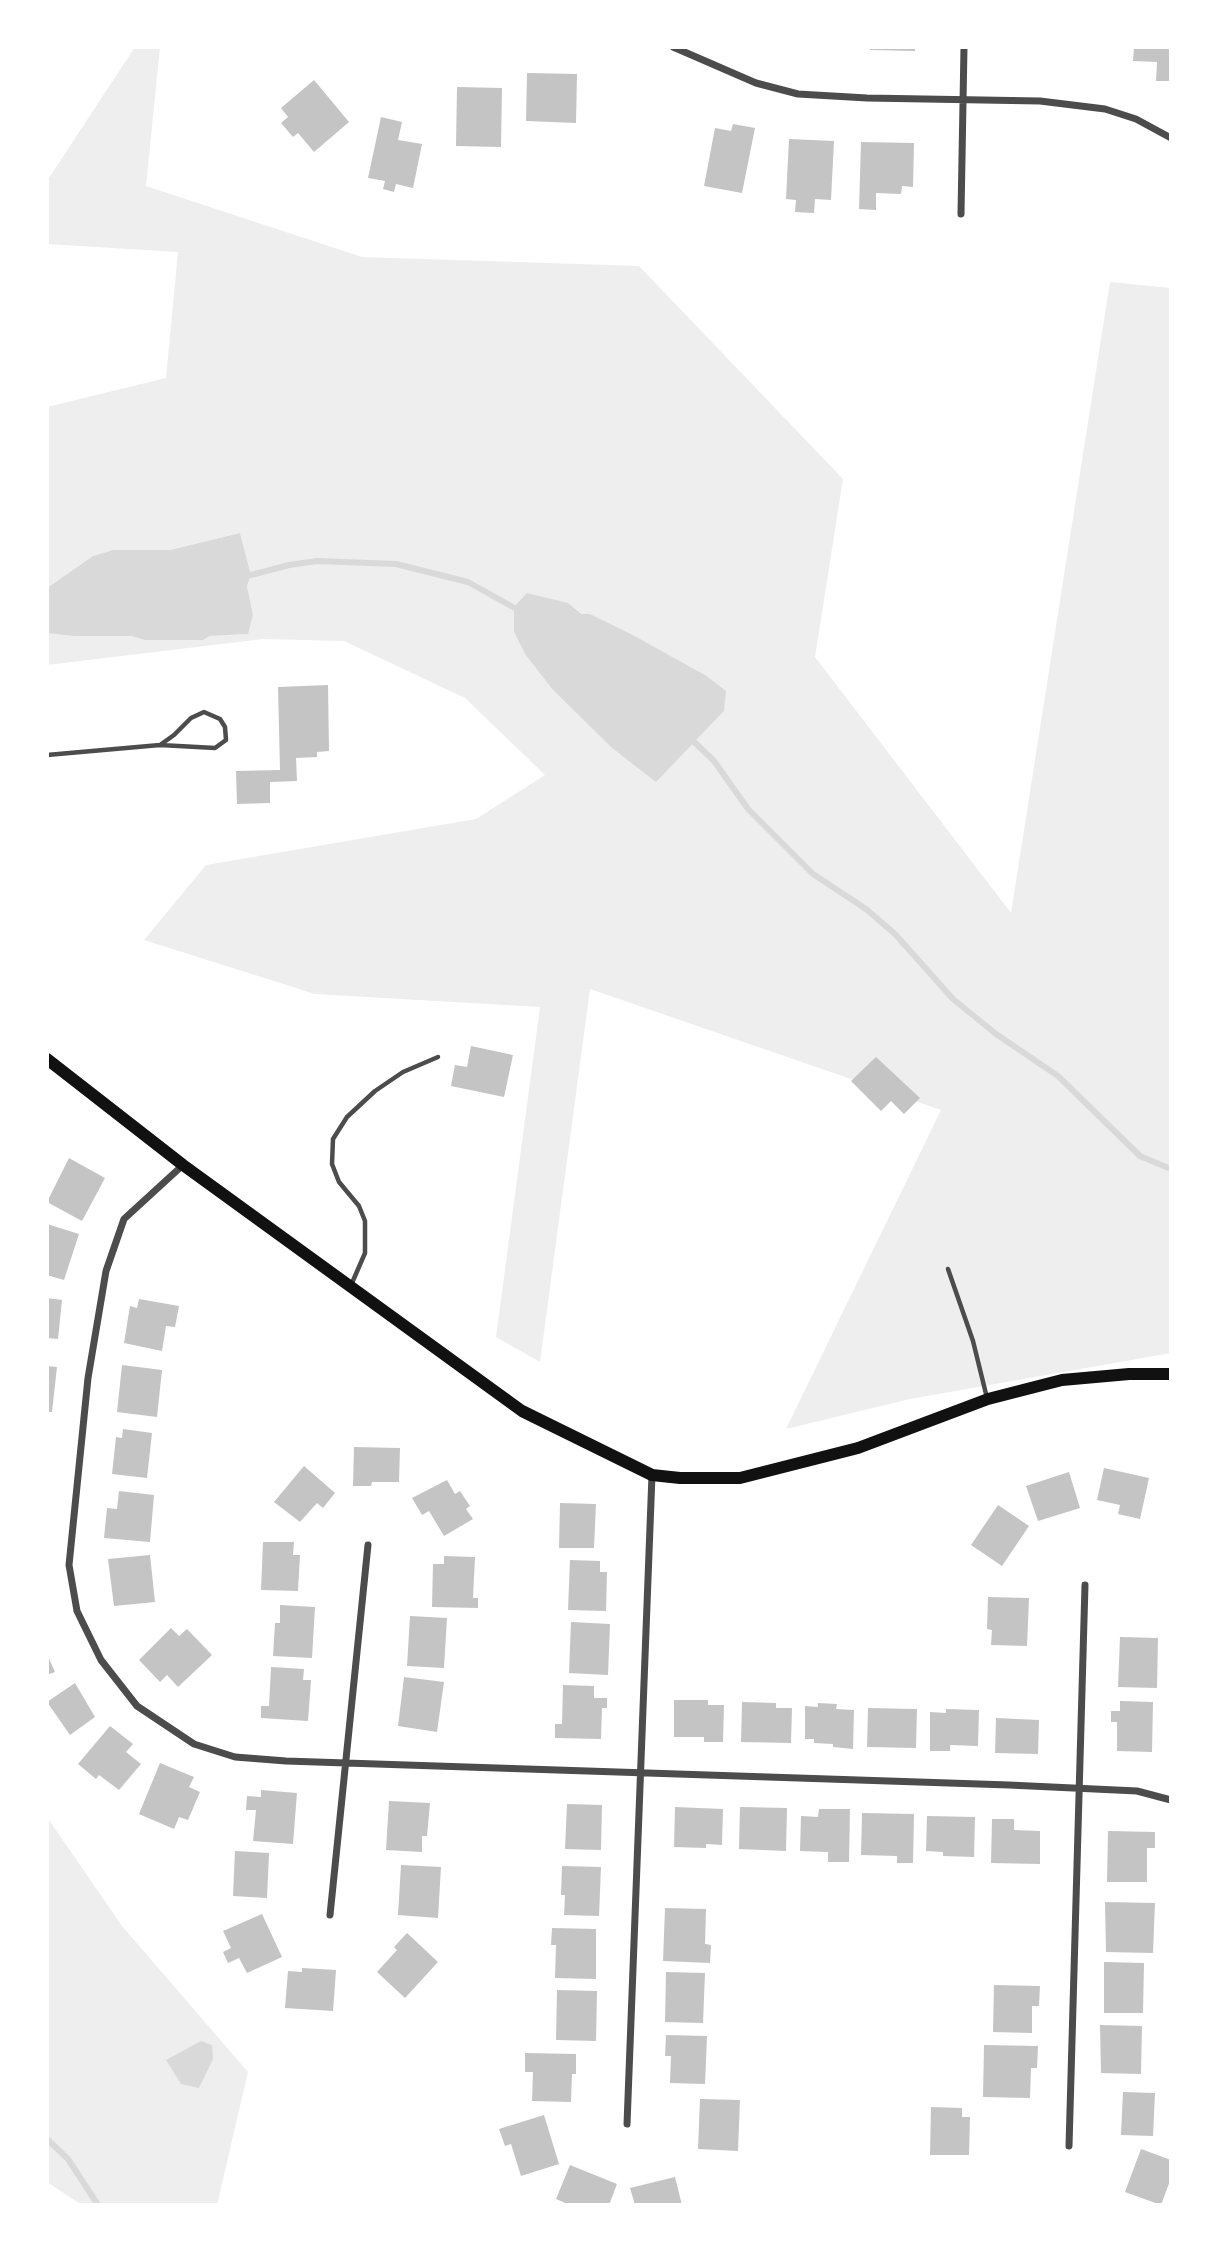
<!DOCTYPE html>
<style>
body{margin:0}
#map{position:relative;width:1218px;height:2252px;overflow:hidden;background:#fff;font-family:Spectral,serif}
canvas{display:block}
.frame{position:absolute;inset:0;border:49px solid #fff;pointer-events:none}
</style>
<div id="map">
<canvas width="1218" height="2252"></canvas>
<div class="frame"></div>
</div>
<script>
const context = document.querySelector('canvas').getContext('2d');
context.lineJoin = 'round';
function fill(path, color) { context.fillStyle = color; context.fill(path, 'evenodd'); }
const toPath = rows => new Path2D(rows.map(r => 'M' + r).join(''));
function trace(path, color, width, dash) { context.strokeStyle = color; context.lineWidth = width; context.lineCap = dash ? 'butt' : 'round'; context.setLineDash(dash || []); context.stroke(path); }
fill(toPath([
 [135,47,160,47,146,186,362,257,639,266,843,479,815,657,1011,913,1110,282,1171,288,1171,1353,910,1399,786,1429,941,1110,590,989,540,1362,496,1337,540,1007,315,994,144,940,206,865,476,819,545,775,465,698,344,641,263,639,47,665,47,633,74,636,131,636,145,640,203,640,210,636,247,634,253,615,247,586,251,575,240,533,170,550,113,550,93,556,47,588,47,407,166,378,178,252,47,244,47,181],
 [568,603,583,614,590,614,633,635,705,675,724,711,656,781,612,748,552,689,525,654,514,632,514,607],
 [47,1817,122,1926,248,2072,217,2205,82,2205,47,2182]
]), '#eee');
fill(toPath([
 [240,533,251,575,247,586,253,615,248,634,210,636,203,640,145,640,131,636,74,636,47,633,47,588,93,556,113,550,170,550],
 [527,593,568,603,582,614,590,614,633,635,705,675,726,691,724,711,656,782,612,748,552,689,525,654,514,632,514,607],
 [201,2041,212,2045,213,2059,199,2088,181,2084,166,2060]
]), '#d9d9d9');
trace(toPath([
 [251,575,289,565,317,561,396,564,468,582,520,611],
 [689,737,714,761,748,809,813,874,866,909,895,934,953,999,996,1034,1058,1076,1140,1156,1171,1169],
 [47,2139,68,2159,98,2205]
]), '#d9d9d9', 6);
fill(toPath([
 [870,47,915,47,915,51,870,50],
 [1134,47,1171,47,1171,81,1156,81,1157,62,1133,61],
 [527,73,577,74,576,123,526,121],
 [314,80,349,122,314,152,298,133,293,137,281,123,288,117,281,108],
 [457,87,502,88,501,147,456,146],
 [381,117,402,122,398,140,422,144,413,188,396,184,394,192,383,189,385,181,368,178],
 [733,124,755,128,742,193,704,186,715,128,731,131],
 [789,139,834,141,831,200,815,199,814,213,795,212,796,200,786,199],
 [861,142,914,143,913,187,902,186,901,194,876,193,876,210,859,209],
 [328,685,329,751,317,752,317,757,296,758,297,781,270,782,270,803,237,804,236,771,280,770,278,687],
 [471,1046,513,1055,504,1097,451,1086,455,1065,467,1067],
 [876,1057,920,1098,904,1114,891,1101,881,1111,851,1081],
 [69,1158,105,1178,82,1221,47,1202],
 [47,1224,79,1234,64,1280,47,1275],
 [47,1298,62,1300,58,1339,47,1338],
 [139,1299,179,1306,175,1327,166,1326,162,1351,124,1343,130,1306,137,1308],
 [122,1365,162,1370,157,1417,117,1412],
 [47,1366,57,1367,52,1412,47,1412],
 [123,1429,152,1433,147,1478,112,1474,116,1437,122,1438],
 [354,1447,400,1448,399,1482,372,1482,371,1486,353,1486],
 [304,1466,335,1493,323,1508,317,1503,300,1522,274,1502],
 [1104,1468,1149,1478,1140,1519,1118,1514,1120,1505,1097,1500],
 [1069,1472,1080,1508,1038,1521,1026,1486],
 [447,1480,455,1494,460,1491,470,1506,466,1509,473,1519,444,1536,429,1511,422,1515,412,1498],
 [119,1491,154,1495,150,1542,104,1538,107,1508,117,1509],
 [560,1503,596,1504,594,1548,559,1548],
 [998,1505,1029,1526,1002,1566,971,1545],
 [263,1542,294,1542,293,1555,300,1555,298,1591,261,1590],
 [150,1555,155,1602,114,1606,108,1559],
 [444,1556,475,1557,473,1598,478,1598,478,1608,432,1607,433,1564,444,1564],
 [570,1560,600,1561,600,1572,607,1572,606,1611,568,1610],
 [988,1597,1029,1598,1027,1646,991,1645,992,1630,987,1629],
 [280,1605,315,1607,312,1658,273,1656,275,1623,280,1623],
 [410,1616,447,1618,444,1668,407,1666],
 [571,1622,610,1624,608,1675,569,1673],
 [171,1628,179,1636,187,1629,212,1655,178,1687,167,1675,160,1682,139,1660],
 [1120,1637,1158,1638,1157,1688,1118,1687],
 [47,1654,55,1672,47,1675],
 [271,1667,304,1669,303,1680,311,1680,308,1721,261,1718,261,1706,269,1706],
 [404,1677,444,1682,437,1732,398,1726],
 [75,1683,95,1717,70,1735,47,1702],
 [563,1685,594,1686,594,1698,607,1698,607,1708,602,1708,601,1739,555,1738,555,1724,562,1724],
 [674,1700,708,1700,708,1705,724,1705,723,1742,704,1742,704,1737,674,1737],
 [1120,1701,1153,1702,1152,1752,1117,1751,1117,1722,1111,1722,1111,1711,1120,1711],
 [742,1702,776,1703,776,1708,792,1708,791,1743,741,1742],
 [818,1703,837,1704,836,1709,854,1710,853,1749,833,1747,833,1744,814,1743,814,1739,805,1739,805,1706,818,1707],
 [868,1708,917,1709,916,1748,867,1747],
 [946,1709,979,1710,978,1746,950,1745,950,1751,930,1751,930,1712,946,1713],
 [996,1718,1039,1720,1038,1754,995,1753],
 [110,1726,133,1744,126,1752,141,1764,119,1790,99,1775,96,1779,78,1764],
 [160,1763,194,1777,189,1787,200,1792,188,1820,179,1817,174,1829,139,1814],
 [261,1790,297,1793,293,1844,253,1841,256,1810,246,1810,247,1796,261,1797],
 [389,1801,430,1803,427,1836,422,1836,422,1852,386,1850],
 [567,1804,602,1805,601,1850,565,1849],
 [675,1807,723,1809,722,1845,706,1844,706,1848,674,1847],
 [740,1807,787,1808,786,1851,739,1849],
 [819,1809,850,1809,849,1862,828,1862,828,1852,800,1851,801,1816,818,1817],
 [862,1813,914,1814,913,1863,897,1863,897,1856,861,1855],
 [927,1816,975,1817,974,1857,943,1856,943,1852,926,1851],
 [992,1819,1014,1819,1014,1830,1040,1831,1040,1864,991,1863],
 [1108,1831,1155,1832,1155,1848,1147,1848,1147,1882,1107,1882],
 [235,1851,269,1853,267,1898,233,1896],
 [401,1865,441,1867,438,1918,398,1915],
 [562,1866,601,1867,599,1916,564,1915,565,1895,561,1895],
 [1105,1902,1155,1903,1153,1953,1106,1952],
 [665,1908,706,1909,705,1944,711,1945,710,1963,663,1961],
 [262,1914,282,1957,247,1973,239,1958,228,1963,223,1952,231,1948,223,1931],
 [552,1928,596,1929,596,1979,555,1978,556,1945,551,1945],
 [407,1933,438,1962,405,1998,377,1972,397,1950,394,1947],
 [1104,1962,1144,1963,1143,2013,1104,2013],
 [302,1968,336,1970,333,2011,285,2008,288,1971,302,1972],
 [666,1972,705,1973,703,2023,665,2022],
 [994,1985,1040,1986,1039,2006,1032,2006,1032,2033,993,2032],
 [557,1990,597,1991,596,2041,556,2040],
 [1100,2025,1142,2026,1141,2074,1101,2073],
 [666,2035,707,2036,705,2084,670,2083,671,2056,665,2056],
 [984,2045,1038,2046,1037,2068,1031,2068,1030,2098,983,2097],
 [525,2053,576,2054,576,2074,572,2074,571,2102,532,2101,533,2072,525,2072],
 [1123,2092,1155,2093,1153,2136,1121,2135],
 [700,2099,740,2100,738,2151,698,2149],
 [931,2107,962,2108,962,2117,970,2117,969,2155,930,2155],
 [544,2115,559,2164,521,2176,511,2144,505,2146,499,2129],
 [1141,2149,1171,2160,1171,2178,1161,2205,1125,2192],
 [570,2165,617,2184,609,2205,570,2205,556,2199],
 [675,2177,682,2205,635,2205,630,2188]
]), '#c4c4c4');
trace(toPath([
 [47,755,160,745,215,748,226,740,225,727,220,719,204,712,191,718,174,735,160,745],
 [948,1269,973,1341,987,1398],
 [352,1283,365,1253,365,1221,359,1206,339,1182,332,1164,333,1139,347,1117,375,1091,403,1072,438,1057]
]), '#4c4c4c', 4.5);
trace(toPath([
 [673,47,756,83,798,94,867,98,1040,101,1105,109,1136,119,1171,138],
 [961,214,964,47],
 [183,1165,124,1219,106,1271,88,1378,69,1565,77,1611,101,1660,137,1706,194,1744,235,1757,286,1761,1009,1785,1137,1791,1171,1800],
 [330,1915,368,1545],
 [627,2124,652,1475],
 [1069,2146,1085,1585]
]), '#4c4c4c', 7);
trace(toPath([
 [47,1059,183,1165,522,1411,652,1475,680,1478,740,1478,858,1448,988,1399,1062,1380,1129,1374,1171,1374]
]), '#111', 12);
</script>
